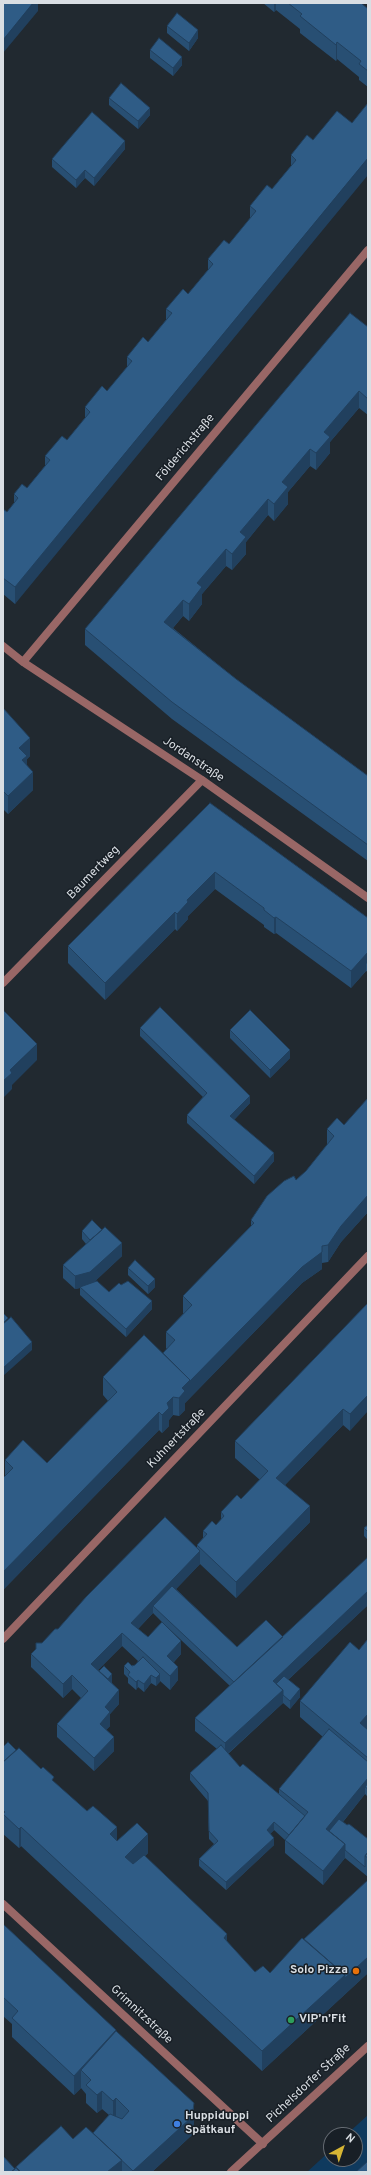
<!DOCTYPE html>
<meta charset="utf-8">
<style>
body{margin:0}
#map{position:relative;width:371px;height:2175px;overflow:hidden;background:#212930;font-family:Overpass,sans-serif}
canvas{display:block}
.frame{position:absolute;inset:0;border:4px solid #d9dee3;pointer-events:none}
.north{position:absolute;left:323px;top:2127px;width:40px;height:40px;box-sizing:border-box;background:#181f26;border:1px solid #656b72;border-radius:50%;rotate:40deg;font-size:11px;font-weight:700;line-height:16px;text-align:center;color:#d9dee3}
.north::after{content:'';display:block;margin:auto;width:14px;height:18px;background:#d6b534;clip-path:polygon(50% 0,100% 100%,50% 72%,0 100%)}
</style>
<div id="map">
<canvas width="371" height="2175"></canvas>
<div class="frame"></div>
<div class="north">N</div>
</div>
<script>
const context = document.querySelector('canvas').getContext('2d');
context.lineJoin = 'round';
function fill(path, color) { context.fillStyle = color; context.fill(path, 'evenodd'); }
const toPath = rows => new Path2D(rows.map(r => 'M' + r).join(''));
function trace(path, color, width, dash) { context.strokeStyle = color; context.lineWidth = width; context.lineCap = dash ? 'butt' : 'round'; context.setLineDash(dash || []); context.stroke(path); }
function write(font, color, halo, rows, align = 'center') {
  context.font = font + ' Overpass,sans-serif'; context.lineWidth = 3; context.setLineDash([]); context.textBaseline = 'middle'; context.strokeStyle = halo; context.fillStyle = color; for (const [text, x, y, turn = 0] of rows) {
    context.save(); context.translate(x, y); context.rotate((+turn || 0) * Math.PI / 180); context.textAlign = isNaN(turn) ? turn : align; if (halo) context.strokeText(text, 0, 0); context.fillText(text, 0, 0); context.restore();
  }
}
fill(toPath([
 [368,2115,368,2163,358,2172,307,2172,331,2150,331,2159,355,2159,355,2135,346,2135]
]), '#0f3a5e');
trace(toPath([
 [3,646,23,662,202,780,368,898],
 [23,662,368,250],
 [3,983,202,780],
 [3,1639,368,1256],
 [3,1904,263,2144]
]), '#996766', 8);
trace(toPath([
 [231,2172,368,2046]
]), '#996766', 8);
fill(toPath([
 [263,3,361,3,368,9,368,87,359,80,359,77,337,59,336,61,300,33,300,29,276,10,274,12],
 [167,26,198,38,189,51,167,33],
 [150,50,182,65,173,76,150,58],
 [109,98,150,115,138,129,109,105],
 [313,140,15,604,3,594,3,509,7,512,14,503,14,494,27,488,45,466,45,456,67,440,85,418,85,407,107,391,127,368,127,357,148,342,166,320,166,309,188,294,208,270,208,259,229,244,250,219,250,206,272,189,291,166,291,155],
 [125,149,94,186,85,178,76,188,52,167,52,159],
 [368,327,368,415,359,408,330,442,330,453,316,470,310,466,288,492,288,504,274,521,268,515,246,542,246,554,232,570,226,566,202,594,202,604,189,621,183,616,173,628,236,679,368,776,368,861,172,719,85,645,85,629],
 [3,708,30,756,27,759,27,765,33,790,8,814,3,809],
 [210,803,368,918,368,972,366,971,351,988,276,933,274,934,264,927,264,925,215,889,188,916,188,919,177,931,175,929,105,1000,68,963,68,946],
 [140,1028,250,1103,234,1120,274,1161,254,1184,187,1123,187,1115,203,1097,140,1036],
 [230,1030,290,1058,270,1078,230,1038],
 [368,1098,368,1212,341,1242,328,1262,322,1263,322,1269,302,1283,185,1403,185,1410,179,1416,173,1415,169,1420,169,1426,162,1433,159,1430,3,1590,3,1478,5,1476,5,1460,47,1463,108,1401,103,1395,103,1377,163,1353,167,1349,166,1348,166,1332,184,1313,183,1313,183,1296,251,1226,251,1220,306,1171,327,1145,327,1129,344,1125],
 [82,1231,122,1256,94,1282,109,1292,152,1309,126,1337,80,1295,80,1288,75,1289,63,1278,63,1265,86,1244,82,1239],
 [128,1268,155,1287,148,1294,128,1275],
 [368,1303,350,1431,343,1425,285,1485,310,1522,236,1598,200,1564,176,1589,237,1647,283,1637,368,1559,368,1605,288,1680,300,1697,290,1709,283,1703,228,1754,240,1767,279,1794,279,1789,323,1737,300,1717,300,1701,359,1650,368,1639,368,1797,365,1794,343,1822,368,1839,368,1877,345,1858,323,1885,285,1853,285,1840,274,1830,270,1834,274,1845,226,1890,199,1866,199,1859,214,1844,209,1839,208,1801,190,1780,190,1773,217,1749,195,1731,195,1718,230,1686,164,1624,181,1654,174,1662,178,1680,170,1690,160,1681,156,1686,151,1683,144,1692,138,1687,136,1690,128,1683,128,1678,124,1674,124,1666,135,1665,138,1661,122,1646,98,1670,112,1682,112,1683,119,1704,110,1714,110,1726,106,1730,114,1751,94,1771,57,1737,57,1724,81,1698,72,1689,63,1698,31,1667,31,1654,42,1643,58,1629,197,1547,197,1545,203,1538,203,1531,216,1525,221,1520,221,1512,241,1499,260,1480,235,1458,235,1441],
 [153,1613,162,1622,148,1637,138,1629],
 [368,1525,368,1540,364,1536,364,1528],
 [3,1747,16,1750,54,1782,117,1841,148,1853,145,1856,227,1942,255,1972,270,1973,304,1939,368,1973,262,2071,21,1846,19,1848,3,1834],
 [3,1924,116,2031,194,2121,192,2135,152,2172,3,2172,15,2169,16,2167,73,2139,93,2133,109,2115,102,2109,97,2113,86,2103,86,2094,81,2088,74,2095,12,2037,12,2024,3,2016]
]), '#284f73');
fill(toPath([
 [33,3,38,3,38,11,3,53,3,40],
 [274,3,276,3,276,10,274,12],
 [198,30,198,38,189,51,189,43],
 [337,42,337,59,336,61,336,45],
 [182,57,182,65,173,76,173,68],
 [150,108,150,115,138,129,138,121],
 [125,141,125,149,94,186,94,178],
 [368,158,368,175,15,604,15,587],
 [85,170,85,178,76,188,76,180],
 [359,391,359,408,330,442,330,453,316,470,316,453,324,432],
 [310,449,310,466,288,492,288,504,274,521,274,504,282,482],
 [268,499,268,515,246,542,246,554,232,570,232,554,240,532],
 [226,549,226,566,202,594,202,604,189,621,189,604,197,583],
 [183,600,183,616,164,638,164,622],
 [30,738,30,756,27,759,27,774,22,778,19,748],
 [33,772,33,790,8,814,8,796],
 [215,872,215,889,188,916,188,919,177,931,177,914,187,900],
 [175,912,175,929,105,1000,105,983],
 [276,917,276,933,274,934,274,918],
 [368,952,368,965,366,963,366,971,351,988,351,971],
 [37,1044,37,1060,12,1085,12,1089,3,1098,3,1081,10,1070],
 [290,1050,290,1058,270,1078,270,1070],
 [250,1096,250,1103,230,1124,230,1116],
 [274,1153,274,1161,254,1184,254,1176],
 [368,1195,368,1212,341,1242,328,1262,328,1245,341,1226],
 [122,1243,122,1256,90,1286,80,1287,80,1288,75,1289,75,1276],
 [322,1246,322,1269,302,1283,190,1398,185,1403,185,1410,179,1416,179,1398,182,1388],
 [155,1279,155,1287,148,1294,148,1286],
 [152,1301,152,1309,126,1337,126,1329],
 [32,1342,32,1350,3,1376,3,1368],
 [368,1395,368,1411,350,1431,350,1414],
 [173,1397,173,1415,169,1420,169,1426,162,1433,162,1415,167,1403],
 [343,1409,343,1425,276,1494,276,1478],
 [159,1412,159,1430,3,1590,3,1572],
 [310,1506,310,1522,236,1598,236,1582],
 [200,1551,200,1564,157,1609,153,1606,153,1613,131,1636,131,1623],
 [368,1591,368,1605,277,1690,273,1681],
 [122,1633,122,1646,91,1677,91,1664],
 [181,1641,181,1654,167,1669,167,1656],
 [178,1667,178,1680,170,1690,170,1676],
 [112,1674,112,1682,105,1690,105,1682],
 [160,1674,160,1682,156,1686,156,1678],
 [72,1675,72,1689,63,1698,63,1684],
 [151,1675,151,1683,144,1692,144,1684],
 [138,1680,138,1687,136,1690,136,1682],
 [300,1689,300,1697,290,1709,290,1701],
 [119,1690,119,1704,110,1714,110,1726,100,1737,100,1724,105,1707],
 [283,1690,283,1703,225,1756,225,1743],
 [368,1714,368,1731,360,1723],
 [114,1737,114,1751,94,1771,94,1758],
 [368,1778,368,1789,365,1787,365,1794,330,1838,326,1829],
 [274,1822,274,1830,267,1837,267,1830],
 [21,1827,21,1846,19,1848,19,1829],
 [117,1827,117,1846,110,1834],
 [148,1834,148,1853,125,1876,125,1857],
 [274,1838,274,1845,226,1890,226,1882],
 [345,1844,345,1858,323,1885,323,1871],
 [227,1934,227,1954,224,1938],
 [368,1957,368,1973,262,2071,262,2051,345,1975],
 [116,2030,116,2049,81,2070,81,2088,74,2095,74,2076],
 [102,2091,102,2109,97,2113,97,2095],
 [116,2098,116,2116,113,2119,113,2101],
 [194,2103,194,2121,192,2135,152,2172,133,2172,133,2171],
 [122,2160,122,2172,107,2172]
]), '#21405e');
const building = toPath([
 [3,3,33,3,3,40,3,3],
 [288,3,361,3,368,9,368,71,359,64,361,61,337,42,336,45,300,16,302,14,288,3],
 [177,13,198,30,189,43,167,26,177,13],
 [159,38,182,57,173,68,150,50,159,38],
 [121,83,150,108,138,121,109,98,121,83],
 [368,103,368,158,15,587,3,578,3,509,7,512,18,498,14,494,22,484,27,488,50,460,45,456,62,436,67,440,90,412,85,407,102,386,107,391,132,361,127,357,143,337,148,342,172,313,166,309,183,289,188,294,213,264,208,259,224,240,229,244,256,211,250,206,267,185,272,189,296,160,291,155,307,135,313,140,337,111,352,123,368,103],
 [92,112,125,141,94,178,85,170,76,180,52,159,92,112],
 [350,313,368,327,368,399,359,391,324,432,330,437,316,453,310,449,282,482,288,487,274,504,268,499,240,532,246,537,232,554,226,549,197,583,202,587,189,604,183,600,164,622,236,679,368,776,368,845,172,702,85,629,350,313],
 [3,708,30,738,19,748,27,756,22,760,33,772,8,796,3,791,3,708],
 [210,803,368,918,368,952,351,971,276,917,274,918,264,910,264,908,215,872,187,900,188,902,177,914,175,912,105,983,68,946,210,803],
 [160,1007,250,1096,230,1116,274,1153,254,1176,187,1115,207,1093,140,1028,160,1007],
 [250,1010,290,1050,270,1070,230,1030,250,1010],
 [4,1011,37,1044,10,1070,12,1073,3,1081,3,1012,4,1011],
 [368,1098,368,1195,341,1226,328,1245,322,1246,322,1252,302,1267,190,1381,190,1380,163,1353,175,1340,166,1332,192,1305,183,1296,254,1223,251,1220,267,1196,284,1181,294,1176,296,1180,306,1171,334,1136,327,1129,337,1118,344,1125,368,1098],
 [92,1220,102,1230,90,1240,82,1231,92,1220],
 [105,1227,122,1243,90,1272,75,1276,63,1265,105,1227],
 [135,1260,155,1279,148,1286,128,1268,135,1260],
 [97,1281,109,1292,119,1283,121,1285,128,1281,152,1301,126,1329,80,1287,97,1281],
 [368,1303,368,1395,350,1414,343,1409,276,1478,310,1506,236,1582,197,1545,207,1534,203,1531,212,1521,216,1525,224,1516,221,1512,237,1495,241,1499,268,1471,235,1441,368,1303],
 [3,1313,8,1318,3,1323,3,1313],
 [11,1317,32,1342,3,1368,3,1324,11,1317],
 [144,1335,190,1380,182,1388,185,1391,179,1398,173,1397,167,1403,169,1408,162,1415,159,1412,3,1572,3,1478,13,1468,5,1460,23,1440,47,1463,117,1392,103,1377,144,1335],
 [165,1517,200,1551,131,1623,148,1637,162,1622,181,1641,167,1656,178,1667,170,1676,122,1633,91,1664,119,1690,105,1707,110,1712,100,1724,114,1737,94,1758,57,1724,88,1691,72,1675,63,1684,31,1654,36,1649,36,1643,42,1643,55,1629,58,1629,86,1597,165,1517],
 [368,1525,368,1532,364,1528,368,1525],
 [367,1558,368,1559,368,1591,273,1681,283,1690,225,1743,195,1718,367,1558],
 [172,1586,237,1647,266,1620,283,1637,234,1682,153,1606,172,1586],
 [368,1639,368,1714,360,1723,368,1730,368,1758,300,1701,350,1642,359,1650,368,1639],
 [143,1657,160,1674,156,1678,151,1675,144,1684,138,1680,136,1682,128,1675,130,1672,124,1666,128,1662,132,1666,135,1665,143,1657],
 [104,1666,112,1674,108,1679,99,1671,104,1666],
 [284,1676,300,1689,290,1701,283,1695,283,1690,276,1684,284,1676],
 [329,1729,368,1762,368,1778,326,1829,345,1844,323,1871,285,1840,308,1812,279,1789,329,1729],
 [8,1742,16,1750,3,1762,3,1747,8,1742],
 [221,1745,240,1767,243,1764,305,1816,289,1835,274,1822,267,1830,274,1838,226,1882,199,1859,218,1841,209,1831,208,1793,190,1773,221,1745],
 [19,1748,41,1769,43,1767,54,1777,52,1780,87,1811,93,1806,117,1827,110,1834,117,1841,137,1823,148,1834,125,1857,133,1864,144,1855,227,1934,224,1938,255,1972,263,1966,270,1973,302,1938,345,1975,262,2051,21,1827,19,1829,3,1814,5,1812,3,1810,3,1762,19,1748],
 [368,1783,368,1789,365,1787,368,1783],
 [339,1819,347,1825,349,1824,368,1839,368,1852,365,1856,365,1867,345,1850,345,1844,329,1831,339,1819],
 [368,1852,368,1858,365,1856,368,1852],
 [368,1880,368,1957,345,1978,345,1975,304,1939,368,1880],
 [3,1924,116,2030,74,2076,12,2018,18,2011,3,1997,3,1924],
 [116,2031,194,2103,192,2117,133,2171,93,2133,110,2114,122,2119,129,2111,116,2098,113,2101,102,2091,97,2095,86,2085,91,2080,81,2070,116,2031],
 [61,2126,73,2139,86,2127,122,2160,107,2172,21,2172,16,2167,61,2126],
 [3,2156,15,2169,11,2172,3,2172,3,2156],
 [368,2161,368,2172,356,2172,368,2161],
 [16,2168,20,2172,11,2172,16,2168]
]);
fill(building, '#2f5c86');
trace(building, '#21405e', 1);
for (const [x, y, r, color] of [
 [356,1971,4,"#e8710a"],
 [291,2020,4,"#2e9e5b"],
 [177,2124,4,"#3f7fe0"]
]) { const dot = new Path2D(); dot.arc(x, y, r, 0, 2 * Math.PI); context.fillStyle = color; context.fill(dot); trace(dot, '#181f26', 1.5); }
write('12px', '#d9dee3', '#181f26', [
 ["Földerichstraße",186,448,-50],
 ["Jordanstraße",193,760,34],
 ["Baumertweg",94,873,-46],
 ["Kuhnertstraße",177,1439,-46],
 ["Grimnitzstraße",141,2015,43],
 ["Pichelsdorfer Straße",309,2084,-43]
]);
write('bold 12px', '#d9dee3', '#181f26', [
 ["Solo Pizza",348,1971,"right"],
 ["VIP’n’Fit",299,2020],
 ["Huppiduppi",185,2117],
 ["Spätkauf",185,2131]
], 'left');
</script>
